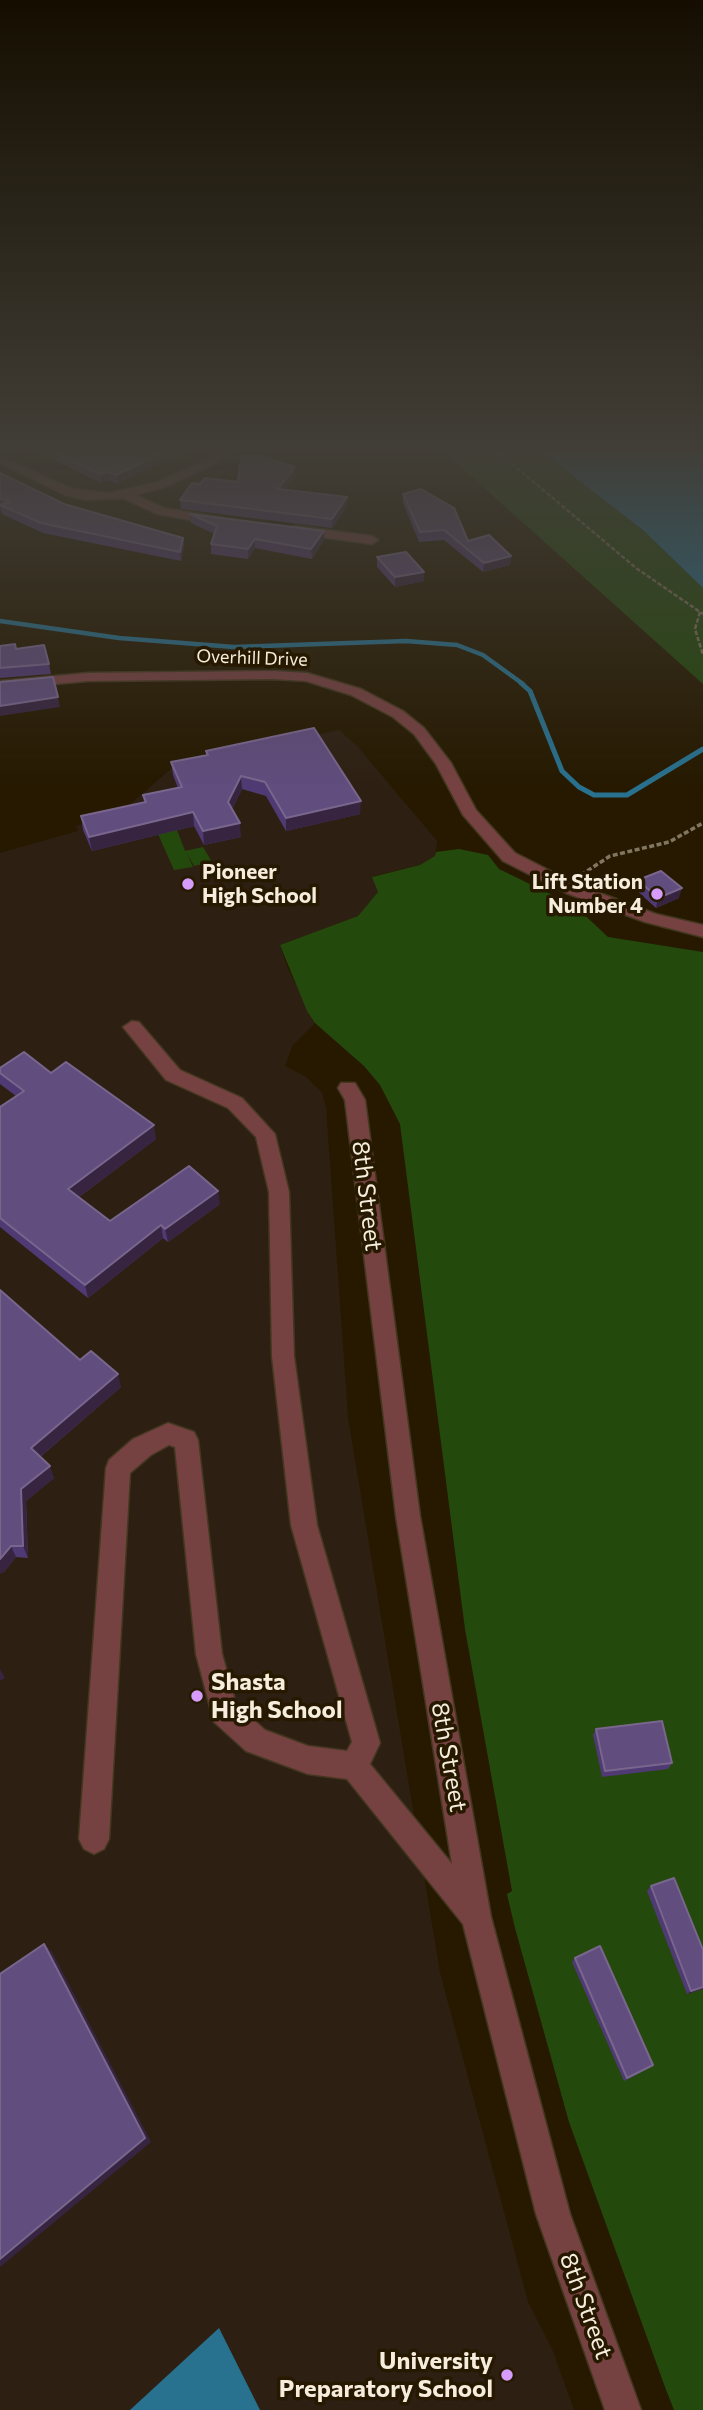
<!DOCTYPE html>
<style>
body{margin:0}
canvas{display:block;background:#261900}
</style>
<canvas width="703" height="2410"></canvas>
<script>
const context = document.querySelector('canvas').getContext('2d');
context.lineJoin = 'round';
function fill(path, color) { context.fillStyle = color; context.fill(path, 'evenodd'); }
const toPath = rows => new Path2D(rows.map(r => 'M' + r).join(''));
function trace(path, color, width, dash) { context.strokeStyle = color; context.lineWidth = width; context.lineCap = dash ? 'butt' : 'round'; context.setLineDash(dash || []); context.stroke(path); }
function write(font, color, halo, rows, align = 'center') {
  context.font = font + ' Commissioner,sans-serif'; context.lineWidth = 7; context.setLineDash([]); context.textBaseline = 'middle'; context.strokeStyle = halo; context.fillStyle = color; for (const [text, x, y, turn = 0] of rows) {
    context.save(); context.translate(x, y); context.rotate((+turn || 0) * Math.PI / 180); context.textAlign = isNaN(turn) ? turn : align; if (halo) context.strokeText(text, 0, 0); context.fillText(text, 0, 0); context.restore();
  }
}
fill(toPath([
 [339,730,358,747,437,841,435,856,420,865,373,876,378,892,358,916,280,945,288,969,315,1023,292,1046,285,1066,306,1077,322,1093,326,1108,348,1418,440,1973,528,2302,552,2349,574,2410,0,2410,0,853,78,831,76,826,119,814,172,768]
]), '#2d2013');
fill(toPath([
 [443,451,541,451,644,531,703,588,703,684],
 [177,830,185,851,203,847,212,862,194,866,187,853,193,867,174,870,158,834],
 [459,849,488,855,499,869,575,906,608,937,703,952,703,2410,674,2410,665,2387,569,2122,515,1928,507,1894,512,1891,465,1629,400,1124,380,1085,364,1066,315,1023,307,1011,280,945,358,916,378,892,372,877,420,865,435,856,436,852]
]), '#24490d');
fill(toPath([
 [541,451,703,451,703,588,644,531],
 [219,2328,260,2410,130,2410]
]), '#28718f');
trace(toPath([
 [0,621,119,638,234,647,406,641,457,645,483,655,523,684]
]), '#28718f', 4.5);
trace(toPath([
 [521,683,530,691,562,771,579,787,594,795,627,795,703,749]
]), '#28718f', 5);
const minor = toPath([
 [217,451,230,451,216,463,165,487,136,495,164,508,222,518,222,524,218,525,157,514,123,498,86,500,65,495,0,463,0,456,73,489,110,493,157,482,208,459,217,451],
 [295,526,372,536,378,540,372,544,291,533,291,527,295,526],
 [273,671,307,673,361,689,403,711,424,728,451,763,476,810,515,853,578,885,656,914,703,925,703,937,645,922,566,893,503,861,463,815,436,764,414,734,393,717,351,695,306,681,273,679,88,681,0,689,0,681,88,673,273,671],
 [132,1021,139,1022,180,1070,242,1098,275,1134,289,1192,294,1356,317,1525,380,1743,370,1764,452,1864,396,1516,345,1100,338,1088,341,1083,355,1083,365,1100,420,1516,491,1917,570,2214,641,2410,605,2410,536,2214,463,1924,347,1779,308,1774,246,1751,214,1722,196,1654,175,1447,169,1445,151,1455,130,1473,109,1839,104,1849,94,1854,84,1849,79,1839,106,1468,109,1460,133,1439,168,1423,194,1432,198,1440,222,1654,236,1704,265,1730,308,1746,347,1751,352,1742,291,1525,272,1356,269,1192,256,1137,228,1108,166,1080,123,1027,132,1021]
]);
trace(minor, '#43371f', 3);
trace(toPath([
 [497,451,636,568,703,614],
 [700,612,695,629,703,655]
]), '#817661', 2.5, [4.5, 2]);
trace(toPath([
 [581,875,610,856,669,842,703,823]
]), '#817661', 3.5, [5, 2.5]);
fill(minor, '#764141');
fill(toPath([
 [36,451,185,451,117,484,110,480,101,483],
 [0,473,64,504,183,538,184,547,181,561,43,533,2,514,0,507],
 [296,476,285,489,347,497,347,506,332,528,181,509,180,500,200,484,238,482],
 [403,494,468,541,511,556,510,565,483,572,444,540,419,542,403,503],
 [190,514,324,540,312,559,255,548,248,559,211,554,211,544,215,534,191,523],
 [377,557,424,581,395,587,377,567],
 [0,646,16,649,49,664,51,674,0,678],
 [206,751,360,814,286,831,266,796,242,789,232,809,241,837,204,845,194,826,92,851,83,830,81,816,144,802,143,795,178,788,173,775,171,762,206,755],
 [638,880,679,898,656,908,636,890],
 [0,1068,51,1073,156,1139,79,1197,110,1221,220,1204,168,1242,163,1238,88,1298,0,1227,0,1107,16,1096,0,1084],
 [0,1290,80,1360,121,1387,40,1457,54,1478,26,1501,28,1558,16,1557,4,1572],
 [596,1729,672,1763,668,1769,602,1777,593,1735],
 [651,1886,703,1950,703,1989,687,1994,647,1891],
 [575,1958,653,2065,649,2068,624,2081,572,1962]
]), '#503a73');
fill(toPath([
 [166,451,185,451,117,484,116,475],
 [295,467,296,476,278,498,278,489],
 [108,472,110,480,101,483,100,474],
 [347,497,347,506,332,528,332,519],
 [324,531,324,540,312,559,311,549],
 [183,538,184,547,181,561,180,552],
 [255,539,255,548,248,559,248,549],
 [511,556,510,565,483,572,484,563],
 [424,572,424,581,395,587,395,577],
 [58,697,60,707,0,716,0,706],
 [241,776,242,789,229,815,228,802],
 [361,801,360,814,286,831,286,818],
 [193,812,194,826,92,851,89,837],
 [240,823,241,837,204,845,203,831],
 [682,888,679,898,656,908,658,898],
 [154,1125,156,1139,72,1202,68,1189],
 [218,1191,220,1204,168,1242,165,1229],
 [161,1225,163,1238,88,1298,85,1285],
 [118,1374,121,1387,36,1460,31,1448],
 [50,1466,54,1478,26,1501,28,1558,23,1546,21,1489],
 [11,1546,16,1557,4,1572,0,1574,0,1559],
 [0,1669,5,1678,0,1681],
 [44,1944,52,1952,151,2142,0,2267,0,2259],
 [703,1987,703,1989,687,1994,691,1991]
]), '#372440');
const building = toPath([
 [52,451,166,451,116,475,108,472,100,474,52,451],
 [241,456,262,456,295,467,278,489,347,497,332,519,180,500,192,483,200,484,205,478,238,482,241,456],
 [0,473,64,504,183,538,180,552,41,523,0,505,9,502,0,498,0,473],
 [421,489,454,508,468,541,489,535,511,556,484,563,444,530,420,532,403,494,421,489],
 [190,514,324,531,311,549,255,539,248,549,211,544,217,526,190,514],
 [406,552,424,572,395,577,377,557,406,552],
 [15,644,16,649,44,645,49,664,0,668,0,646,15,644],
 [53,677,58,697,0,706,0,682,53,677],
 [314,728,361,801,286,818,265,782,241,776,228,802,240,823,203,831,193,812,89,837,81,816,146,802,143,795,182,787,171,762,208,755,206,751,314,728],
 [661,871,682,888,658,898,638,880,661,871],
 [24,1052,51,1073,66,1062,154,1125,68,1189,110,1221,189,1166,218,1191,165,1229,161,1225,85,1285,0,1218,0,1107,24,1091,0,1073,0,1068,24,1052],
 [0,1290,80,1360,91,1351,118,1374,31,1448,50,1466,21,1489,23,1546,11,1546,0,1559,0,1290],
 [662,1721,672,1763,605,1771,596,1729,662,1721],
 [674,1878,703,1950,703,1987,691,1991,651,1886,674,1878],
 [44,1944,145,2138,0,2259,0,1974,44,1944],
 [600,1946,653,2065,627,2078,575,1958,600,1946]
]);
fill(building, '#614d7e');
trace(building, '#79668d', 2);
const sky = context.createLinearGradient(0, 0, 0, 788);
sky.addColorStop(0, '#150e00');
sky.addColorStop(0.57, '#413e37');
sky.addColorStop(1, '#413e3700');
context.fillStyle = sky;
context.fillRect(0, 0, 703, 788);
for (const [x, y, r, color] of [
 [188,884,7,"#d59cfb"],
 [657,894,7,"#d59cfb"],
 [197,1696,7,"#d59cfb"],
 [507,2375,7,"#d59cfb"]
]) { const dot = new Path2D(); dot.arc(x, y, r, 0, 2 * Math.PI); context.fillStyle = color; context.fill(dot); trace(dot, '#261900', 2.5); }
write('18px', '#f6eddd', '#261900', [
 ["Overhill Drive",252,658,2]
]);
write('bold 21px', '#f6eddd', '#261900', [
 ["Pioneer",202,872],
 ["High School",202,896],
 ["Lift Station",643,882,"right"],
 ["Number 4",643,906,"right"]
], 'left');
write('24px', '#f6eddd', '#261900', [
 ["8th Street",367,1196,83],
 ["8th Street",449,1757,80],
 ["8th Street",586,2306,70]
]);
write('bold 24px', '#f6eddd', '#261900', [
 ["Shasta",211,1682],
 ["High School",211,1710],
 ["University",493,2361,"right"],
 ["Preparatory School",493,2389,"right"]
], 'left');
</script>
